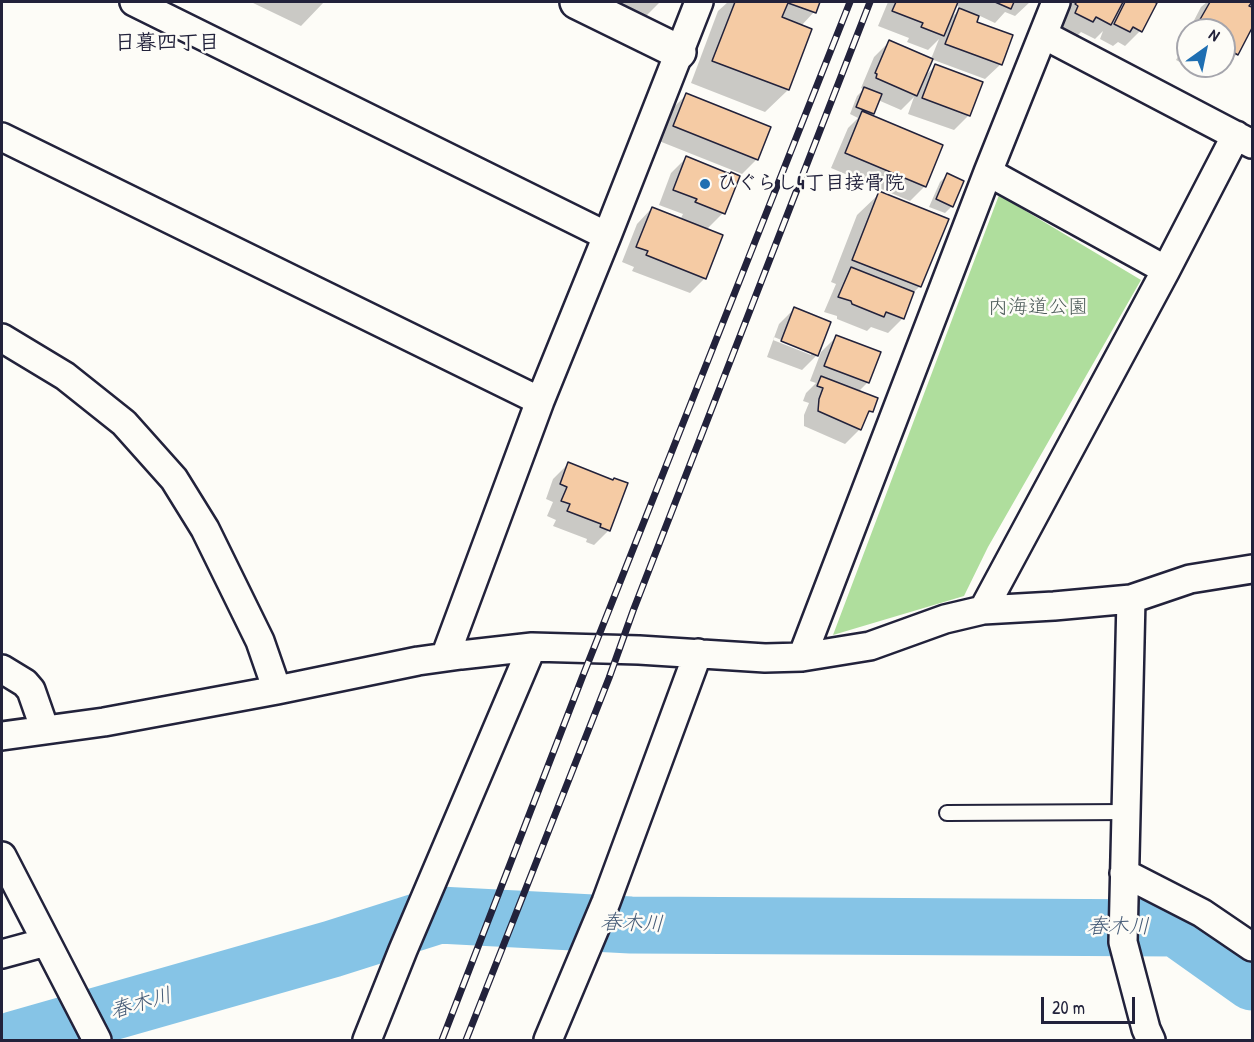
<!DOCTYPE html>
<meta charset="utf-8">
<style>
body{margin:0}
#map{position:relative;width:1254px;height:1042px;overflow:hidden;background:#fdfcf7;font-family:"Patrick Hand",sans-serif}
canvas{display:block}
.frame{position:absolute;inset:0;border:3px solid #22223b;pointer-events:none}
.north{position:absolute;left:1176px;top:18px;width:60px;height:60px;box-sizing:border-box;background:#fdfcf7;border:2px solid #a5a5ac;border-radius:50%;rotate:33deg;font-size:16px;font-weight:700;line-height:24px;text-align:center;color:#22223b}
.north::after{content:'';display:block;margin:auto;width:21px;height:27px;background:#1f6fb2;clip-path:polygon(50% 0,100% 100%,50% 72%,0 100%)}
.scale{position:absolute;left:1041px;top:997px;width:94px;height:27px;box-sizing:border-box;border:3px solid #22223b;border-top:0;padding-left:8px;font-size:18px;line-height:21px;white-space:nowrap;color:#22223b;-webkit-text-stroke:4px #fdfcf7;paint-order:stroke}
</style>
<div id="map">
<canvas width="1254" height="1042"></canvas>
<div class="frame"></div>
<div class="north">N</div>
<div class="scale">20 m</div>
</div>
<script>
const context = document.querySelector('canvas').getContext('2d');
context.lineJoin = 'round';
function fill(path, color) { context.fillStyle = color; context.fill(path, 'evenodd'); }
const toPath = rows => new Path2D(rows.map(r => 'M' + r).join(''));
function trace(path, color, width, dash) { context.strokeStyle = color; context.lineWidth = width; context.lineCap = dash ? 'butt' : 'round'; context.setLineDash(dash || []); context.stroke(path); }
function write(font, color, halo, rows, align = 'center') {
  context.font = font + ' "Patrick Hand","Klee One",sans-serif'; context.lineWidth = 5; context.setLineDash([]); context.textBaseline = 'middle'; context.strokeStyle = halo; context.fillStyle = color; for (const [text, x, y, turn = 0] of rows) {
    context.save(); context.translate(x, y); context.rotate((+turn || 0) * Math.PI / 180); context.textAlign = isNaN(turn) ? turn : align; if (halo) context.strokeText(text, 0, 0); context.fillText(text, 0, 0); context.restore();
  }
}
fill(toPath([
 [999,195,1141,280,988,547,964,596,833,635]
]), '#afde9d');
fill(toPath([
 [251,2,324,2,301,26],
 [583,2,660,2,640,22],
 [728,2,819,2,814,12,801,26,810,29,788,90,765,112,691,83,718,11],
 [888,2,1030,2,1015,16,1005,12,995,23,978,15,975,23,1001,64,985,79,931,59,939,39,928,50,907,42,909,38,878,26],
 [955,5,961,8,949,20],
 [1071,2,1151,2,1155,4,1140,31,1125,46,1118,42,1113,46,1100,39,1103,31,1095,39,1081,32,1077,36,1061,28,1064,22,1061,20],
 [1207,2,1250,2,1247,6,1252,9,1252,25,1237,54,1222,69,1217,66,1208,77,1176,60,1183,48,1180,46,1188,31,1188,66,1224,66,1224,30,1189,30,1201,7],
 [889,42,924,77,935,66,969,115,954,130,908,114,914,97,901,110,878,100,873,113,870,116,925,186,910,201,831,168,848,128,858,118,850,114,857,96,862,91,863,89,861,88,874,57],
 [687,94,757,159,742,174,659,141,671,110],
 [686,158,723,213,706,230,705,278,690,293,632,271,634,267,622,262,637,224,652,208,680,220,683,214,659,205,671,173],
 [947,175,952,206,945,213,929,207,940,182],
 [880,193,920,286,911,295,903,318,888,333,871,327,867,331,837,319,837,316,824,312,836,284,831,282,857,215],
 [794,309,817,355,802,370,767,357,779,324],
 [774,337,811,352,811,355,773,340],
 [836,337,868,382,858,392,871,411,865,417,860,429,845,444,804,426,804,415,809,403,803,401,806,393,816,383,810,381,821,352],
 [568,464,609,530,594,545,586,542,587,539,553,526,556,520,547,516,553,502,546,499,553,479]
]), '#0003');
trace(toPath([
 [13,1040,332,949,439,915,631,925,1176,928,1252,982]
]), '#86c4e6', 57);
const building = toPath([
 [735,2,820,2,816,13,788,3,782,17,812,29,789,90,712,61,735,2],
 [896,2,958,2,944,36,921,27,923,23,892,11,896,2],
 [995,2,1014,2,1011,9,995,2],
 [1077,2,1123,2,1111,25,1096,17,1093,22,1075,13,1078,6,1075,4,1077,2],
 [1125,2,1154,2,1157,3,1142,32,1133,27,1130,32,1114,24,1125,2],
 [1210,2,1252,2,1249,6,1252,7,1252,28,1238,55,1224,47,1224,30,1194,30,1210,2],
 [959,8,979,16,977,22,1013,35,1002,65,945,44,959,8],
 [889,40,933,59,917,96,876,78,877,74,875,73,889,40],
 [935,64,983,82,970,116,922,98,935,64],
 [864,87,882,94,874,114,856,107,864,87],
 [686,93,771,127,758,160,673,126,686,93],
 [862,111,943,145,926,187,845,153,862,111],
 [686,156,730,174,731,172,740,176,725,214,695,202,697,199,673,190,686,156],
 [947,173,964,181,953,207,936,199,947,173],
 [879,191,949,219,921,287,852,260,879,191],
 [652,207,723,235,706,279,646,255,648,251,636,247,652,207],
 [851,267,914,292,904,319,886,312,884,317,852,304,851,301,838,297,851,267],
 [794,307,831,322,818,356,781,341,794,307],
 [836,335,881,352,869,383,824,366,836,335],
 [821,376,878,398,873,412,869,411,861,430,818,411,819,399,823,388,817,386,821,376],
 [568,462,613,480,614,478,628,483,610,531,600,527,601,524,567,511,570,504,561,501,567,487,560,484,568,462]
]);
fill(building, '#f5cba4');
trace(building, '#22223b', 1.5);
const lane = toPath([
 [947,813,1126,812]
]);
const street = toPath([
 [134,2,607,236],
 [1044,35,1252,144],
 [2,137,540,401],
 [1166,270,1236,135],
 [2,338,65,376,124,423,174,479,205,529,260,641,277,690],
 [1131,599,1123,942,1146,1029,1151,1040],
 [983,610,1166,270,988,172],
 [445,657,540,401,607,236,699,2],
 [802,657,988,172,1056,2],
 [2,669,25,683,31,690,45,730],
 [2,736,104,722,277,690,418,661,461,655,532,647,639,650,765,658,802,657,870,646,945,619,983,610,1054,606,1131,599,1190,579,1252,569],
 [2,856,97,1040],
 [1124,873,1202,913,1252,947],
 [2,954,46,942],
 [367,1040,403,950,532,647],
 [548,1040,606,902,698,653]
]);
const secondary = toPath([
 [577,2,679,52]
]);
trace(lane, '#22223b', 18);
trace(street, '#22223b', 32);
trace(secondary, '#22223b', 38);
trace(lane, '#fdfcf7', 14);
trace(street, '#fdfcf7', 27);
trace(secondary, '#fdfcf7', 33);
const rail = toPath([
 [442,1040,582,678,850,2],
 [466,1040,609,678,633,611,870,2]
]);
trace(rail, '#22223b', 7);
trace(rail, '#fdfcf7', 4.5, [14]);
for (const [x, y, r, color] of [
 [705,184,6,"#1f6fb2"]
]) { const dot = new Path2D(); dot.arc(x, y, r, 0, 2 * Math.PI); context.fillStyle = color; context.fill(dot); trace(dot, '#fdfcf7', 2); }
write('bold 20px', '#22223b', '#fdfcf7', [
 ["ひぐらし4丁目接骨院",717,184]
], 'left');
write('20px', '#4c5a58', '#fdfcf7', [
 ["内海道公園",1038,308]
]);
write('bold 21px', '#22223b', '#fdfcf7', [
 ["日暮四丁目",167,43]
]);
write('italic 21px', '#455b77', '#fdfcf7', [
 ["春木川",632,924,2],
 ["春木川",1118,927],
 ["春木川",141,1004,-16]
]);
</script>
